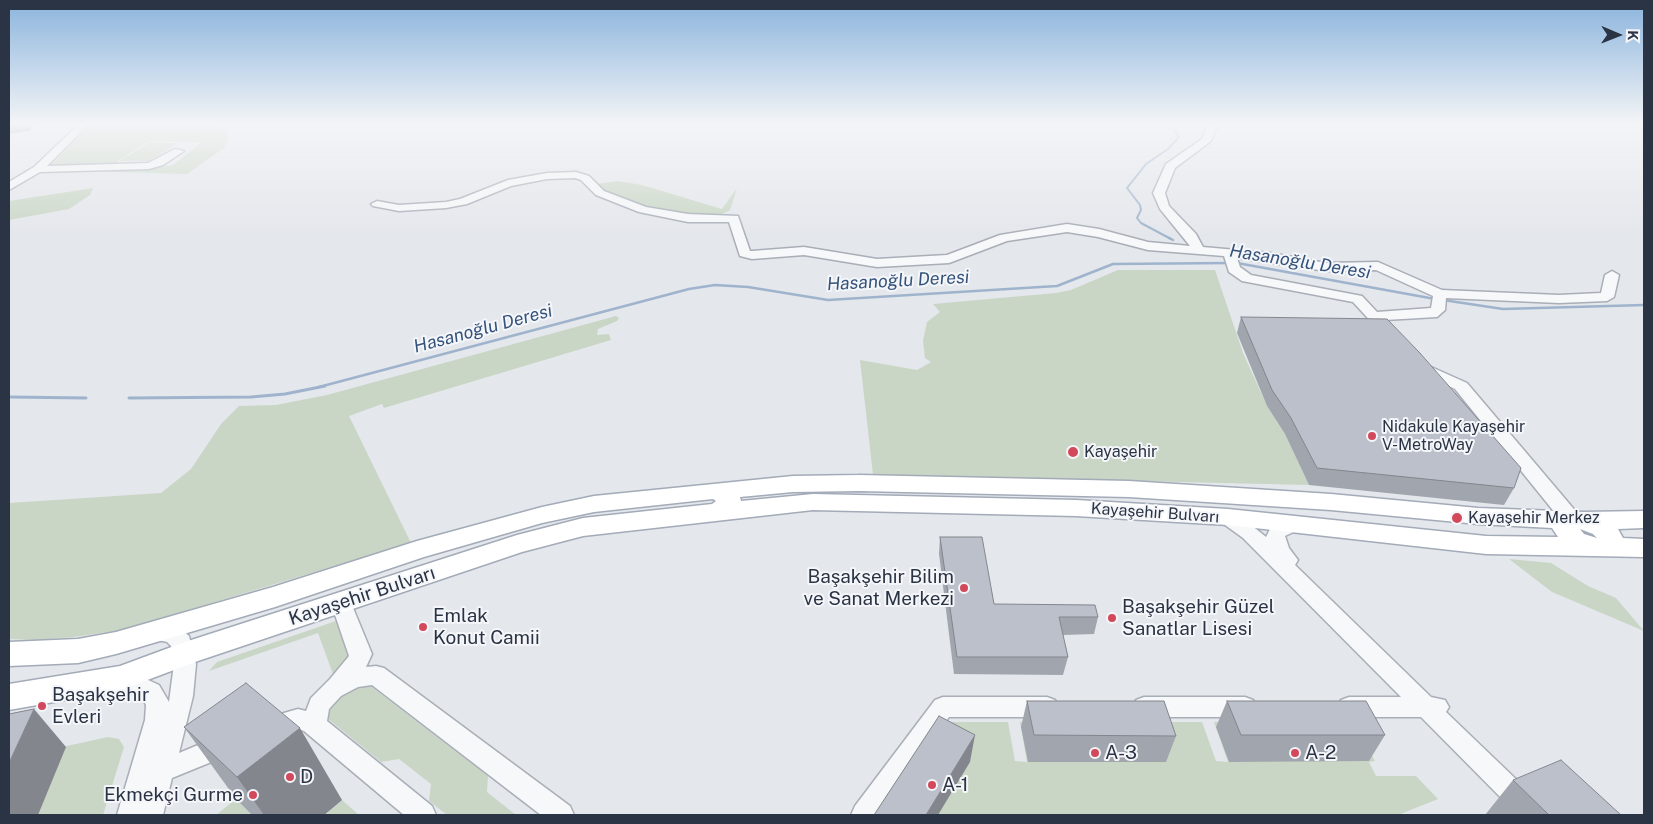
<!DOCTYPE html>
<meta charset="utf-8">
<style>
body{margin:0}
#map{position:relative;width:1653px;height:824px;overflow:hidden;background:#e4e7ec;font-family:"Public Sans",sans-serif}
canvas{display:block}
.frame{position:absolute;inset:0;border:10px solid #2b3445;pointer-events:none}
.north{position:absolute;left:1593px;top:10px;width:50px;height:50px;-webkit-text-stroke:4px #f4f6f9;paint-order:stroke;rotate:91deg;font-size:14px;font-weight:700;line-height:20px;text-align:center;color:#2b3445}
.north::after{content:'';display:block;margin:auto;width:18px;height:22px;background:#2b3445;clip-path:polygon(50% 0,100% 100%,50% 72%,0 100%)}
</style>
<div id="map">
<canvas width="1653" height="824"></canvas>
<div class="frame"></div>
<div class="north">K</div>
</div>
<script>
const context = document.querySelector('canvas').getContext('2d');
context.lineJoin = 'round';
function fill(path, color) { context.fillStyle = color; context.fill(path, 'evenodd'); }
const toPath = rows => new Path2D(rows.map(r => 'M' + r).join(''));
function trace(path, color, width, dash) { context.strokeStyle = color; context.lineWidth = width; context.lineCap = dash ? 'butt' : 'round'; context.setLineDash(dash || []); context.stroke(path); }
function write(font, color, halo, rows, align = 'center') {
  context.font = font + ' "Public Sans",sans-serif'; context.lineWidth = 4; context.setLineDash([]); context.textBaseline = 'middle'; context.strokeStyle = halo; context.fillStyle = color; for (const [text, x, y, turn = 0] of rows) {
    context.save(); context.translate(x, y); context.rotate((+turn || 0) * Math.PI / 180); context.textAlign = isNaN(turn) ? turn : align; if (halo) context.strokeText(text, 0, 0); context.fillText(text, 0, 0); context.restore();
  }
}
fill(toPath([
 [92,123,201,123,230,130,224,148,187,174,43,170,150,169,173,165,202,142,149,141,115,163,51,165],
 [150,142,178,143,149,161,119,161],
 [618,181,642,185,722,209,737,188,730,210,719,216,709,217,654,210,606,193,596,184],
 [93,188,90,195,69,209,9,220,9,201],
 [1118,270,1215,270,1243,353,1267,406,1285,434,1309,485,873,475,860,360,917,370,931,362,925,358,923,341,927,322,940,312,933,304,1056,293,1071,290],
 [616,316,619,318,617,321,598,329,597,335,609,334,611,340,384,408,382,404,349,416,411,543,122,630,74,637,37,640,9,639,9,503,161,493,191,469,221,424,239,406,276,405,327,395],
 [1509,559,1551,563,1588,586,1616,598,1644,631,1552,592],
 [336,621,353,651,341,670,333,674,318,633,209,671,217,662],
 [369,685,488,776,487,792,516,815,447,815,429,801,431,784,399,759,381,762,327,718,328,711,334,699,354,687],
 [942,722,1008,722,1015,761,1027,762,1020,722,1202,722,1216,761,1228,762,1214,722,1354,722,1375,761,1369,762,1376,776,1416,776,1438,799,1398,815,881,815],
 [108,737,119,739,124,747,103,815,9,815,21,756],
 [236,799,252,815,216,815],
 [342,800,359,815,324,815]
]), '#c9d6c5');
trace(toPath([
 [1171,239,1141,223,1137,218,1141,210,1140,205,1127,188,1146,164,1168,149,1179,137,1175,131,1180,123]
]), '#9fb4cc', 2);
trace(toPath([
 [1169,238,1173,240],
 [1237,263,1435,299],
 [1443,300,1503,309,1644,305],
 [319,387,689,289,715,285,748,287,828,300,1057,286,1113,264,1230,263]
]), '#9fb4cc', 2.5);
trace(toPath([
 [9,397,86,398],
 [129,398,251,397,285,394,325,386]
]), '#9fb4cc', 3);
const minor = toPath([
 [80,123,90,123,47,166,148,163,175,149,184,151,163,165,149,169,40,172,9,190,9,182,34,167,80,123],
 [1208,123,1218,123,1211,141,1175,168,1165,193,1169,206,1196,234,1203,247,1270,253,1326,263,1378,262,1442,290,1559,295,1601,293,1605,275,1612,271,1619,275,1614,297,1607,301,1559,303,1446,298,1445,310,1437,317,1385,320,1399,336,1392,340,1387,339,1353,302,1242,281,1229,272,1224,256,1148,250,1098,237,1067,232,1007,241,949,263,877,267,804,255,752,259,740,256,729,222,688,222,639,212,596,195,581,180,575,178,547,179,511,186,467,204,446,208,399,211,373,206,371,204,377,201,399,205,446,202,460,199,508,180,547,173,576,172,589,176,604,191,646,207,688,214,738,216,750,251,752,251,804,247,877,259,947,255,1000,235,1067,224,1099,229,1148,242,1190,246,1160,209,1153,193,1166,164,1202,139,1208,123],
 [1237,258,1326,271,1376,270,1433,296,1431,308,1377,312,1362,296,1251,275,1240,267,1237,258],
 [1420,362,1467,383,1578,514,1580,519,1578,524,1571,526,1564,524,1455,389,1415,370,1412,367,1420,362],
 [1228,511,1235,512,1266,537,1272,525,1293,517,1300,519,1302,524,1300,529,1285,536,1289,548,1298,560,1295,565,1431,697,1445,700,1449,707,1446,712,1544,806,1548,815,1518,815,1421,717,1349,717,1341,714,1337,707,1341,700,1349,697,1401,697,1243,538,1221,522,1219,517,1221,512,1228,511],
 [341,595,348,597,351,603,372,654,366,667,376,666,384,668,570,806,574,815,541,815,372,685,358,687,341,696,329,709,327,721,432,806,436,815,404,815,304,731,298,729,271,736,263,733,259,726,263,719,298,709,306,711,311,698,330,679,349,656,331,603,334,597,341,595],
 [156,624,181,629,189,636,196,664,193,696,179,753,222,735,231,738,234,746,231,754,172,778,163,815,117,815,145,720,146,705,143,699,113,685,110,678,113,671,121,669,129,671,159,685,169,702,174,664,171,646,167,642,148,638,145,632,148,626,156,624],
 [943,697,1047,697,1055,700,1059,707,1055,714,1047,717,949,717,879,815,851,815,855,806,935,700,943,697],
 [1144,697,1245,697,1253,700,1257,707,1253,714,1245,717,1144,717,1136,714,1132,707,1136,700,1144,697]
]);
const major = toPath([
 [859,475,1129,481,1331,494,1478,508,1584,512,1644,511,1644,528,1618,529,1623,538,1644,539,1644,557,1486,554,1228,525,1076,516,813,510,583,536,522,552,195,662,121,690,9,710,9,684,120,666,185,642,517,535,583,518,712,504,716,501,713,499,594,512,542,523,424,557,275,607,116,654,78,663,9,666,9,642,78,639,116,632,273,587,417,541,542,507,594,496,793,476,859,475],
 [859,491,1129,497,1331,510,1478,524,1552,528,1558,537,1486,536,1228,509,1076,500,813,494,741,501,740,497,793,492,859,491],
 [1580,529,1593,534,1597,538,1584,534,1580,529]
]);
trace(minor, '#a9aeb7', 3);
trace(major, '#a3abb8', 3);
fill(minor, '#f7f8fa');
fill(major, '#fff');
fill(toPath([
 [1241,317,1514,488,1504,505,1309,485,1285,434,1267,406,1237,333],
 [940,537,994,604,1098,617,1094,634,1063,635,1068,657,1063,675,954,674,939,554],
 [1027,701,1176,736,1166,762,1028,762,1021,727],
 [1227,701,1385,735,1369,761,1229,762,1216,727],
 [184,727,342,800,324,815,252,815,236,799],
 [1513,780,1621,815,1485,815]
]), '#a1a5ae');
fill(toPath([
 [9,123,34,123,30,131,9,134],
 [34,709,66,747,38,815,9,815,9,763],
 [300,728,342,800,324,815,264,815,237,777],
 [975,735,970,762,938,815,926,815]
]), '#83868d');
const building = toPath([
 [1241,317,1387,319,1419,352,1521,468,1514,488,1317,468,1291,418,1272,390,1241,317],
 [940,537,982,537,994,604,1095,605,1098,617,1059,617,1068,657,957,657,940,537],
 [246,683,300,728,237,777,184,727,246,683],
 [1027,701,1164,701,1176,736,1034,735,1027,701],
 [1227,701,1366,701,1385,735,1241,735,1227,701],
 [34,709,9,763,9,714,34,709],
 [939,716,975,735,926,815,874,815,939,716],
 [1561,760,1621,815,1549,815,1513,780,1561,760]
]);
fill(building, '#bbc0ca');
trace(building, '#83868d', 1);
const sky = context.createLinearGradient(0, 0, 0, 238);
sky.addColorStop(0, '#8bb4dd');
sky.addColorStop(0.52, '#f3f4f6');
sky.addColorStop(1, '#f3f4f600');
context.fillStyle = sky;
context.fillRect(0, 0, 1653, 238);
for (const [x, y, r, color] of [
 [1372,436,5,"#d1495b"],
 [1073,452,6,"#d1495b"],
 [1457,518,6,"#d1495b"],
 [964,588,5,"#d1495b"],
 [1112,618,5,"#d1495b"],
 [423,627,5,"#d1495b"],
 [42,706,5,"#d1495b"],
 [1095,753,5,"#d1495b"],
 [1295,753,5,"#d1495b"],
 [290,777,5,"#d1495b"],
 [932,785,5,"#d1495b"],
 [253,795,5,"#d1495b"]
]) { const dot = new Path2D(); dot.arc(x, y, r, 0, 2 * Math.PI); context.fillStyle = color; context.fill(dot); trace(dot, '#f4f6f9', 2); }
write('16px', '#2b3445', '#f4f6f9', [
 ["Nidakule Kayaşehir",1382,427],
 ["V-MetroWay",1382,445],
 ["Kayaşehir",1084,452],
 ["Kayaşehir Merkez",1468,518]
], 'left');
write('16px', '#2b3445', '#f4f6f9', [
 ["Kayaşehir Bulvarı",1155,513,4]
]);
write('italic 18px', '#34527a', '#f4f6f9', [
 ["Hasanoğlu Deresi",1300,262,9],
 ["Hasanoğlu Deresi",898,281,-3],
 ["Hasanoğlu Deresi",483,329,-15]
]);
write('19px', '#2b3445', '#f4f6f9', [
 ["Başakşehir Bilim",954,577,"right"],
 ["ve Sanat Merkezi",954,599,"right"],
 ["Başakşehir Güzel",1122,607],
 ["Sanatlar Lisesi",1122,629],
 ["Emlak",433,616],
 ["Konut Camii",433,638],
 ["Başakşehir",52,695],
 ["Evleri",52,717],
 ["A-3",1105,753],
 ["A-2",1305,753],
 ["D",300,777],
 ["A-1",942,785],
 ["Ekmekçi Gurme",243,795,"right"]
], 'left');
write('19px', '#2b3445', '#f4f6f9', [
 ["Kayaşehir Bulvarı",362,596,-18]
]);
</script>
